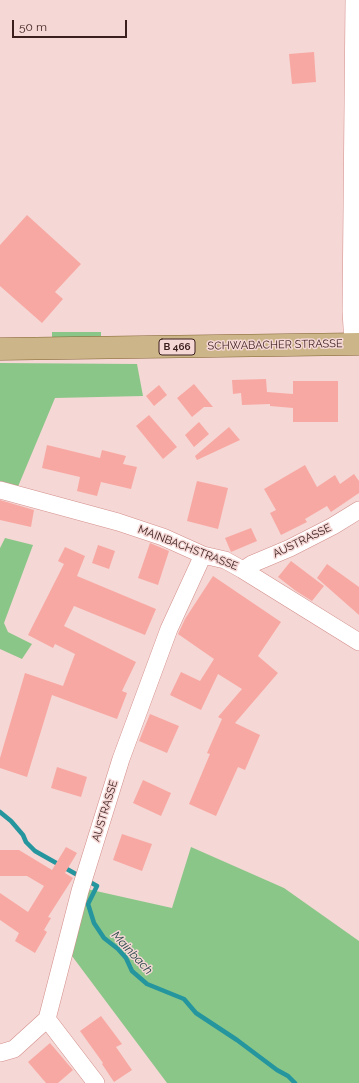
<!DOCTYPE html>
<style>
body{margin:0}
#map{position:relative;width:359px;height:1083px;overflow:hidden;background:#f5d7d5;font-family:Raleway,sans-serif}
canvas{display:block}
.scale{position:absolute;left:12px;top:20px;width:115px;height:18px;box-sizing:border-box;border:2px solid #3a1f1e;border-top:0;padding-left:5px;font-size:12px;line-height:14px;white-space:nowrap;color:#3a1f1e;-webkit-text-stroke:3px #f5d7d5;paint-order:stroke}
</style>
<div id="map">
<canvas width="359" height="1083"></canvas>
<div class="scale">50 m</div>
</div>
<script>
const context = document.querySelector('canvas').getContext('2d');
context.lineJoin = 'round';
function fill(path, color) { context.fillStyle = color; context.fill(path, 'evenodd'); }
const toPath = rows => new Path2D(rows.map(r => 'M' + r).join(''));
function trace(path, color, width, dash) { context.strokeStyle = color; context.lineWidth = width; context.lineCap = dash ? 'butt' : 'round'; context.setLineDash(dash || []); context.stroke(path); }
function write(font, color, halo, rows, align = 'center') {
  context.font = font + ' Raleway,sans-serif'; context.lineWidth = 3; context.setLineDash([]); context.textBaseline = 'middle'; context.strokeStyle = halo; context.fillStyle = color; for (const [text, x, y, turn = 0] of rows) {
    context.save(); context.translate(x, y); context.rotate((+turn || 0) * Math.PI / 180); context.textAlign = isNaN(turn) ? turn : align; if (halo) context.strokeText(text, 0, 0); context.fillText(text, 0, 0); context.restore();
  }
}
fill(toPath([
 [52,332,101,332,101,339,52,339],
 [0,363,137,364,143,396,55,398,17,489,0,483],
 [5,538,33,545,4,623,8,632,32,644,22,659,0,649,0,548],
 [191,847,284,888,359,941,359,1083,167,1083,69,952,87,889,172,908]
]), '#8bc689');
trace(toPath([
 [0,812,11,821,23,835,26,842,35,851,97,886,88,904,94,923,104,938,118,949,126,958,132,971,147,984,184,999,196,1013,237,1040,277,1070,288,1076,295,1083]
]), '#25959e', 4.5);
fill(toPath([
 [314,52,316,82,292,84,289,54],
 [27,215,81,264,55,292,63,299,42,323,0,286,0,245],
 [266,379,267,392,293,394,293,381,338,381,338,422,293,422,293,408,270,406,270,404,242,405,241,393,233,394,232,380],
 [194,384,213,407,204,407,192,417,177,398],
 [159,385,167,395,154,406,146,396],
 [149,415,177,447,163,459,136,426],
 [199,422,209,434,194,447,185,435],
 [229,427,240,440,197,460,195,456],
 [47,445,100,458,102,450,126,456,123,464,137,467,131,489,101,482,97,496,77,491,80,477,42,468],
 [305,465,317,487,335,475,340,484,354,474,359,481,359,493,331,512,327,506,305,519,307,522,281,535,270,513,276,510,264,489],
 [197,481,228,488,218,529,187,521],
 [0,500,34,510,31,527,0,520],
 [251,528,257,541,231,552,225,538],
 [150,543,169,551,158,585,138,578],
 [98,545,115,551,109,569,92,563],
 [65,547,85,556,77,576,156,609,145,635,74,606,64,626,136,662,122,691,127,693,117,719,52,695,27,777,0,768,0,758,25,673,63,686,75,654,55,644,53,648,28,635,64,564,58,561],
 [291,561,324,586,312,601,296,591,278,577],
 [327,564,359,587,359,615,317,578],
 [213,576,281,622,258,656,278,673,235,723,260,735,245,770,238,767,216,816,189,804,210,754,207,753,222,719,218,717,242,689,218,674,201,710,170,695,181,672,200,681,214,659,178,634,185,619],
 [150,714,179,726,167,753,139,741],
 [57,767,87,777,81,797,51,788],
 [143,780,171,793,161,816,133,803],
 [122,834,152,844,142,871,113,860],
 [66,847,77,853,65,873,73,878,48,917,51,918,44,930,47,932,35,953,15,941,19,933,0,920,0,893,28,912,44,886,27,876,0,876,0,850,19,850,52,870],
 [101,1016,122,1044,116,1047,132,1070,114,1082,102,1064,103,1063,80,1031],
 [50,1043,73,1070,58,1083,46,1083,28,1062]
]), '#f8a8a2');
const minor = toPath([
 [353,344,351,311,354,0],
 [0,490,118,522,163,537,203,555,225,560,243,570,359,642],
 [243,570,252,564,290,548,333,526,359,510],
 [47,1019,96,1083],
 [0,1053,14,1049,47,1019,80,891,121,759,169,629,203,555]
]);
const primary = toPath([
 [0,349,359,344]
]);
trace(minor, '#d38e8a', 18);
trace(primary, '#836231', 23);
trace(minor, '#fff', 17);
trace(primary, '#ccb689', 22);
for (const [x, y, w] of [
 [177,347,36]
]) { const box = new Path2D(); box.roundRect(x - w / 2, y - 8, w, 16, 3); context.fillStyle = '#f5d7d5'; context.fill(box); trace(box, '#3a1f1e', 1); }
write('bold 10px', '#3a1f1e', null, [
 ["B 466",177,347]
]);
write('11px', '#3a1f1e', '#f5d7d5', [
 ["SCHWABACHER STRASSE",275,345,-1],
 ["AUSTRASSE",302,541,-26],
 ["MAINBACHSTRASSE",188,548,21],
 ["AUSTRASSE",105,811,-73]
]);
write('italic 12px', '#28484b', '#f5d7d5', [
 ["Mainbach",132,953,47]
]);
</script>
